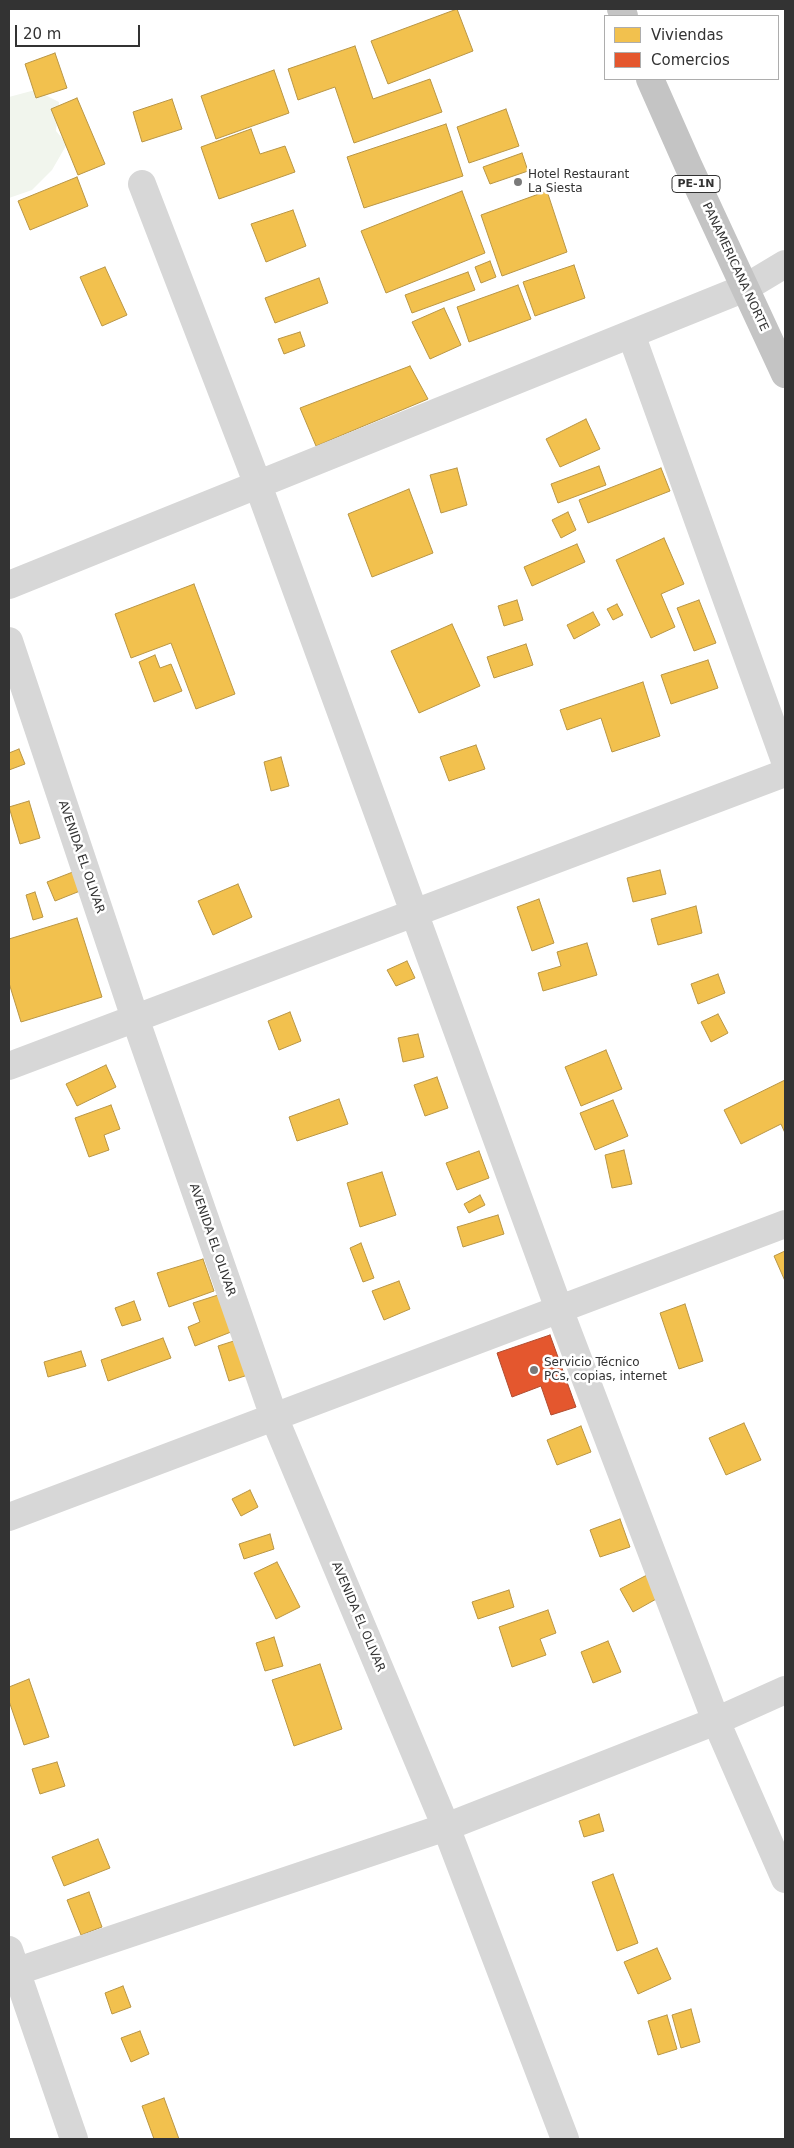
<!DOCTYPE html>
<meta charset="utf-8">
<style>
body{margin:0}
#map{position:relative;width:794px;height:2148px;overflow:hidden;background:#fff;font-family:"DejaVu Sans",sans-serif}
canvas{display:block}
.frame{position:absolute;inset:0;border:10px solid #333;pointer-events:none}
.legend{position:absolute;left:604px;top:15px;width:175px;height:65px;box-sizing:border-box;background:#fff;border:1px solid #adadad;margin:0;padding:6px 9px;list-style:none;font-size:15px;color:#333}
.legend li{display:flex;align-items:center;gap:10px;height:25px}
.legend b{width:25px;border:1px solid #adadad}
.scale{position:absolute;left:15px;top:25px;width:125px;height:22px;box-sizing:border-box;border:2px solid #333;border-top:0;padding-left:6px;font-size:15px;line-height:18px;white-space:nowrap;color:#333;-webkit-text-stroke:4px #fff;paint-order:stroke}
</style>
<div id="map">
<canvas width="794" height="2148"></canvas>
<div class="frame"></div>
<ul class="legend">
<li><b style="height:14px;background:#f2c14e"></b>Viviendas</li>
<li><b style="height:14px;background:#e4572e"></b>Comercios</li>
</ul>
<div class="scale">20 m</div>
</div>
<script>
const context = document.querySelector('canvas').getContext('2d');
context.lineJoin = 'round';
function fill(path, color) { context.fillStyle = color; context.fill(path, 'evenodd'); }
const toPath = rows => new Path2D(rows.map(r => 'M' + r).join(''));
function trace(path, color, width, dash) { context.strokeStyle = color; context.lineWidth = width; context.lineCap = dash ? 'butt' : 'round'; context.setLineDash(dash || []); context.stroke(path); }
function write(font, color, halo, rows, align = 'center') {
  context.font = font + ' "DejaVu Sans",sans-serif'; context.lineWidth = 5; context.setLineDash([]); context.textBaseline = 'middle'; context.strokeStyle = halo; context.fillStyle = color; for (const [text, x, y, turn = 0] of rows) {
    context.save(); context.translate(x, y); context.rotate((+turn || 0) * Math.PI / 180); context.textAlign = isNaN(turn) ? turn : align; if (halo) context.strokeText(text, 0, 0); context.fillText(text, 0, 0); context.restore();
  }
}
fill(toPath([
 [35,90,59,102,56,131,67,144,52,170,32,190,9,198,9,97]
]), '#f1f5ed');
const homes = toPath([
 [457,9,473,51,388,84,371,41,457,9],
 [355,46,373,99,430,79,442,112,354,143,335,87,298,100,288,69,355,46],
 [55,53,67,88,36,98,25,64,55,53],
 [274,70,289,113,216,139,201,96,274,70],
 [77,98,105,164,78,175,51,109,77,98],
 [172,99,182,129,142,142,133,112,172,99],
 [506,109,519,146,469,163,457,127,506,109],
 [446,124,463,176,364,208,347,157,446,124],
 [251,129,260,154,285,146,295,172,219,199,201,147,251,129],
 [522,153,528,171,490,184,483,167,522,153],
 [77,177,88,206,30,230,18,201,77,177],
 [462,191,485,253,386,293,361,231,462,191],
 [547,191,567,252,502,276,481,215,547,191],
 [293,210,306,246,266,262,251,224,293,210],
 [490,261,496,277,481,283,475,267,490,261],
 [574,265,585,298,535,316,523,282,574,265],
 [105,267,127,315,102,326,80,277,105,267],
 [468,272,475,290,412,313,405,295,468,272],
 [319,278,328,303,275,323,265,298,319,278],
 [518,285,531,319,469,342,457,307,518,285],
 [444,308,461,345,430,359,412,322,444,308],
 [300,332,305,346,284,354,278,339,300,332],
 [410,366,428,399,316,446,300,408,410,366],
 [586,419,600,449,560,467,546,439,586,419],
 [599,466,606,485,558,503,551,484,599,466],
 [457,468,467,505,441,513,430,475,457,468],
 [661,468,670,491,588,523,579,500,661,468],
 [409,489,433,553,372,577,348,514,409,489],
 [568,512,576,530,561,538,552,520,568,512],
 [664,538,684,584,661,594,675,627,651,638,616,560,664,538],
 [577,544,585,562,532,586,524,567,577,544],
 [194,584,235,694,196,709,171,643,131,658,115,614,194,584],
 [517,600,523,620,504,626,498,606,517,600],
 [699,600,716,643,694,651,677,608,699,600],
 [617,604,623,615,613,620,607,609,617,604],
 [593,612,600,625,574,639,567,625,593,612],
 [452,624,480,686,419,713,391,651,452,624],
 [526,644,533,665,494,678,487,657,526,644],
 [155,655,160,668,171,664,182,691,154,702,139,662,155,655],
 [708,660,718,688,671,704,661,675,708,660],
 [643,682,660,736,612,752,601,718,567,730,560,710,643,682],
 [476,745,485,769,449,781,440,757,476,745],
 [19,749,25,764,9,770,9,753,19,749],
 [281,757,289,786,271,791,264,762,281,757],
 [29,801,40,838,20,844,9,807,29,801],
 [78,870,85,889,55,901,47,882,78,870],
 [660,870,666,894,633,902,627,878,660,870],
 [238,884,252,917,213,935,198,901,238,884],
 [35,892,43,917,33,920,26,895,35,892],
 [539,899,554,943,532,951,517,907,539,899],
 [696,906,702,933,658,945,651,919,696,906],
 [77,918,102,997,21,1022,9,983,9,939,77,918],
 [587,943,597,975,543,991,538,973,561,966,557,952,587,943],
 [407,961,415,978,396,986,387,970,407,961],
 [718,974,725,993,698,1004,691,984,718,974],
 [290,1012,301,1041,279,1050,268,1021,290,1012],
 [718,1014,728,1033,711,1042,701,1022,718,1014],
 [418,1034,424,1057,403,1062,398,1038,418,1034],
 [606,1050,622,1089,581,1106,565,1067,606,1050],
 [106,1065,116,1087,77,1106,66,1084,106,1065],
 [437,1077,448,1108,425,1116,414,1085,437,1077],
 [785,1080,785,1133,781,1124,741,1144,724,1110,785,1080],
 [339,1099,348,1124,297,1141,289,1117,339,1099],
 [613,1100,628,1136,595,1150,580,1113,613,1100],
 [111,1105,120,1129,104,1135,109,1150,89,1157,75,1118,111,1105],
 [624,1150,632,1184,612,1188,605,1155,624,1150],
 [479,1151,489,1178,457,1190,446,1163,479,1151],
 [382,1172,396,1215,360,1227,347,1183,382,1172],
 [480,1195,485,1205,469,1213,464,1204,480,1195],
 [498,1215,504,1234,463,1247,457,1227,498,1215],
 [361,1243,374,1278,363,1282,350,1248,361,1243],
 [785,1251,785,1281,774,1256,785,1251],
 [203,1259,214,1291,169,1307,157,1273,203,1259],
 [399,1281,410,1309,384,1320,372,1291,399,1281],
 [218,1295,231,1332,195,1346,188,1327,200,1322,193,1303,218,1295],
 [134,1301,141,1320,122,1326,115,1308,134,1301],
 [685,1304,703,1361,679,1369,660,1313,685,1304],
 [163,1338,171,1358,108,1381,101,1360,163,1338],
 [237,1340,248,1375,229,1381,218,1346,237,1340],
 [81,1351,86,1366,48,1377,44,1362,81,1351],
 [744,1423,761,1460,726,1475,709,1438,744,1423],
 [581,1426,591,1452,557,1465,547,1440,581,1426],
 [250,1490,258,1507,241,1516,232,1499,250,1490],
 [620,1519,630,1547,600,1557,590,1530,620,1519],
 [270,1534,274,1549,244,1559,239,1544,270,1534],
 [277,1562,300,1607,276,1619,254,1573,277,1562],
 [647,1575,658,1598,633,1612,620,1589,647,1575],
 [509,1590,514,1607,478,1619,472,1602,509,1590],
 [548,1610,556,1633,540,1639,546,1655,512,1667,499,1627,548,1610],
 [274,1637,283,1666,265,1671,256,1643,274,1637],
 [608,1641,621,1672,593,1683,581,1652,608,1641],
 [320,1664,342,1729,294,1746,272,1680,320,1664],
 [29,1679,49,1737,24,1745,9,1701,9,1687,29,1679],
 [57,1762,65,1786,40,1794,32,1769,57,1762],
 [599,1814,604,1831,584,1837,579,1821,599,1814],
 [98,1839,110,1868,64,1886,52,1857,98,1839],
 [613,1874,638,1943,617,1951,592,1882,613,1874],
 [89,1892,102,1927,81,1935,67,1900,89,1892],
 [657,1948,671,1979,638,1994,624,1962,657,1948],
 [123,1986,131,2007,112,2014,105,1993,123,1986],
 [691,2009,700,2042,681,2048,672,2015,691,2009],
 [667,2015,677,2049,658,2055,648,2021,667,2015],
 [140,2031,149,2054,131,2062,121,2038,140,2031],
 [164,2098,179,2139,154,2139,142,2106,164,2098]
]);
fill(homes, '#f2c14e');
trace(homes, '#b99646', 1);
const shops = toPath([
 [550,1335,576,1407,551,1415,541,1386,512,1397,497,1353,550,1335]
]);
fill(shops, '#e4572e');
trace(shops, '#af4c30', 1);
trace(toPath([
 [142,184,258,485,559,1309,716,1721,785,1879],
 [631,334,785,761],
 [9,585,745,288,785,264],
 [9,641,135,1018,274,1417,446,1827,565,2139],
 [9,1066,785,773],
 [9,1517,785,1224],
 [9,1950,74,2139],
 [9,1974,446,1827,716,1721,785,1690]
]), '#d7d7d7', 28);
trace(toPath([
 [621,9,624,16],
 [650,79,688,165,785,374]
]), '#c4c4c4', 28);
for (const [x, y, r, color] of [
 [518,182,5,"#7a7a7a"],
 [534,1370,5,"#7a7a7a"]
]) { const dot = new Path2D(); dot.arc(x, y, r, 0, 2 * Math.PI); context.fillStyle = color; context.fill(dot); trace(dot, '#fff', 2); }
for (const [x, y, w] of [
 [696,184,48]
]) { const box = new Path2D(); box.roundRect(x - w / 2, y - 8.5, w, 17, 4); context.fillStyle = '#fff'; context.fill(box); trace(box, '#333', 1); }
write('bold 11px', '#333', null, [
 ["PE-1N",696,184]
]);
write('12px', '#333', '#fff', [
 ["Hotel Restaurant",528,175],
 ["La Siesta",528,189],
 ["Servicio Técnico",544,1363],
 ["PCs, copias, internet",544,1377]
], 'left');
write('12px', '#333', '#fff', [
 ["PANAMERICANA NORTE",735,267,65],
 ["AVENIDA EL OLIVAR",81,857,71],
 ["AVENIDA EL OLIVAR",212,1240,71],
 ["AVENIDA EL OLIVAR",358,1617,67]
]);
</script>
